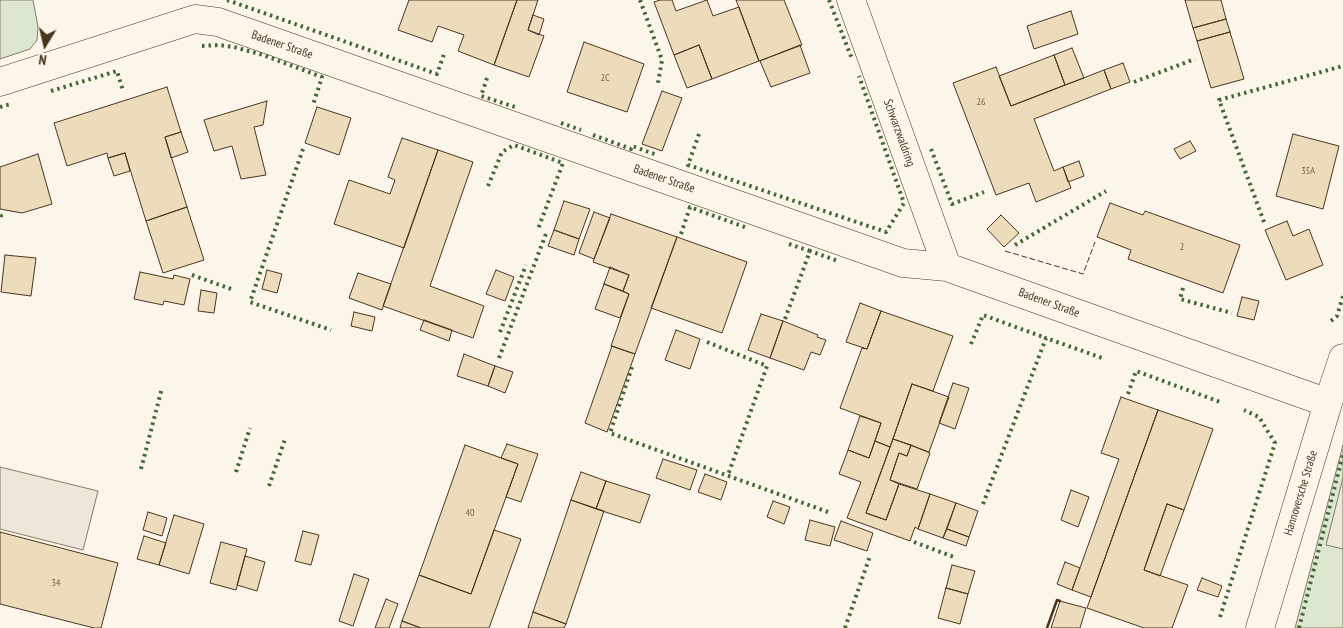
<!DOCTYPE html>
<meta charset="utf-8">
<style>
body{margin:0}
#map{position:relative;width:1343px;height:628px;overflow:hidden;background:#fbf6e9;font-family:"PT Sans Narrow",sans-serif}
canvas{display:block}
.north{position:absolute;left:20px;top:20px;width:50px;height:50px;-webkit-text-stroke:4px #fbf6e9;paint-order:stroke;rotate:189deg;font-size:14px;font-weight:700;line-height:20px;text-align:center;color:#4a3520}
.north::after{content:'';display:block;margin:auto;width:18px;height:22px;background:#4a3520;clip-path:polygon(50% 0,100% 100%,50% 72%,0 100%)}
</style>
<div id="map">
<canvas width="1343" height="628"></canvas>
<div class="north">N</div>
</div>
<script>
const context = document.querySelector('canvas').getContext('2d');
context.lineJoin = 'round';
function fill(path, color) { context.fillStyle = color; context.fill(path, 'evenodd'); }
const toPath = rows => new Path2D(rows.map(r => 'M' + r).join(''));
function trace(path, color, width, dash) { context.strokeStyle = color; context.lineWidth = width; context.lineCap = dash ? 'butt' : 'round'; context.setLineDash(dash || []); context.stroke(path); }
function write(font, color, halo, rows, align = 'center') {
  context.font = font + ' "PT Sans Narrow",sans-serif'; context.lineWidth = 4; context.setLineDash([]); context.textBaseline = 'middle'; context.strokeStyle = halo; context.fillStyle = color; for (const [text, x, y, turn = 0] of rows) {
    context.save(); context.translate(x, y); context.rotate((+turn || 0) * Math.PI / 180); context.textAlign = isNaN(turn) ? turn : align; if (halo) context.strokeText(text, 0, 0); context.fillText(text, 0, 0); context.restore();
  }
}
const green = toPath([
 [0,0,33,0,38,27,37,40,30,49,0,59,0,0],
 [1343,445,1343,628,1295,628,1343,445]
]);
fill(green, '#dce7d0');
trace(green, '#887966', 1);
const parking = toPath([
 [0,467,98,491,83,550,0,529,0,467],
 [1343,478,1343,549,1326,545,1343,478]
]);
fill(parking, '#ede7d9');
trace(parking, '#887966', 1);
const building = toPath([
 [409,0,517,0,494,65,458,51,464,35,438,26,432,42,398,30,409,0],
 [517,0,538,0,528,30,544,36,529,77,494,65,517,0],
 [660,0,672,0,676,11,707,0,713,16,739,7,759,61,712,79,699,45,674,55,654,2,660,0],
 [736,0,784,0,802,45,759,61,736,0],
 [1185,0,1221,0,1226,19,1193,28,1185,0],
 [1071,11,1078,34,1034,49,1027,26,1071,11],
 [533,15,544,19,539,35,528,30,533,15],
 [1226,19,1230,32,1197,41,1193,28,1226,19],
 [1230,32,1244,79,1211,88,1197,41,1230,32],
 [584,42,644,64,627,112,567,92,584,42],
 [699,45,712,79,687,88,674,55,699,45],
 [800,45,810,73,771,87,760,61,800,45],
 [1072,48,1084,78,1065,85,1054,55,1072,48],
 [1054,55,1065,85,1011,106,999,76,1054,55],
 [1123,63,1130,82,1111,89,1104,70,1123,63],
 [996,67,1011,106,1104,70,1111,89,1034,119,1054,171,1063,167,1071,188,1036,202,1029,183,996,195,953,83,996,67],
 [167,87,181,132,165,137,187,207,146,221,125,153,108,158,107,153,67,166,54,123,167,87],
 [662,91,682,98,662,151,642,144,662,91],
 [267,101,263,125,254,127,266,175,241,179,232,146,214,151,204,120,267,101],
 [317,107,351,118,339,155,305,143,317,107],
 [181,132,188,152,171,158,165,137,181,132],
 [1293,134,1339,146,1323,209,1276,196,1293,134],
 [402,138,438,150,404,248,334,224,349,180,390,194,395,180,388,177,402,138],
 [1190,141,1196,151,1180,159,1174,149,1190,141],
 [438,150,473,162,430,286,484,306,473,338,383,306,438,150],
 [125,153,130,171,114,176,108,158,125,153],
 [38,154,52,204,22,213,0,209,0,167,38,154],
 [1079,161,1084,176,1068,182,1063,167,1079,161],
 [564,201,590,209,579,239,554,230,564,201],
 [1110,203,1143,215,1145,211,1240,245,1223,293,1128,259,1131,250,1097,237,1110,203],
 [187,207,204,260,163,273,146,221,187,207],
 [594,212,610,218,594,259,579,253,594,212],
 [611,214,677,237,635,354,611,346,629,294,623,291,629,275,593,262,611,214],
 [1001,215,1019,233,1004,247,987,229,1001,215],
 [1287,221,1293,236,1309,229,1323,265,1286,280,1265,230,1287,221],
 [554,230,579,239,574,255,548,246,554,230],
 [677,237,747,262,722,333,651,308,677,237],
 [5,255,36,258,31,296,1,292,5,255],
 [610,267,629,275,623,291,604,284,610,267],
 [267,270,282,274,277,293,262,289,267,270],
 [496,270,514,277,505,301,486,294,496,270],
 [140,272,173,279,174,275,190,279,184,305,164,301,163,305,134,299,140,272],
 [358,273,391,284,382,310,349,298,358,273],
 [604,284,629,294,620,318,595,309,604,284],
 [201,290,217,293,214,313,198,311,201,290],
 [1242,297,1259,301,1254,320,1237,316,1242,297],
 [860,303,881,311,867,349,846,342,860,303],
 [881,311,953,336,933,391,912,384,890,447,875,441,881,423,840,408,862,348,867,349,881,311],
 [354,312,375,317,372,331,351,326,354,312],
 [761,314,783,321,770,358,748,350,761,314],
 [424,320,452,330,449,341,420,330,424,320],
 [783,321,818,335,817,337,826,340,820,355,811,352,804,370,770,358,783,321],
 [676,330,700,339,690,369,665,360,676,330],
 [612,346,635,354,607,432,585,423,612,346],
 [464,354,495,366,488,386,457,376,464,354],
 [495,366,513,372,505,393,488,386,495,366],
 [953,383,969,388,955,429,939,423,953,383],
 [912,384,949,397,929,452,893,439,912,384],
 [1121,397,1158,410,1091,597,1072,590,1119,459,1101,453,1121,397],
 [1158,410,1213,429,1184,510,1167,504,1144,570,1188,585,1172,628,1144,628,1087,608,1158,410],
 [860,416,881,423,869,458,848,450,860,416],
 [893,439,911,445,907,456,899,453,890,480,899,484,886,520,866,513,893,439],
 [875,441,890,447,866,513,886,520,899,484,930,494,918,529,915,527,910,541,847,518,861,482,839,474,848,450,869,458,875,441],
 [507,444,538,454,521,502,506,497,518,464,501,458,507,444],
 [465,445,518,464,471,594,419,575,465,445],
 [911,445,930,453,917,489,890,480,899,453,907,456,911,445],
 [663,459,697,470,690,490,656,478,663,459],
 [581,472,606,481,596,509,571,500,581,472],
 [705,474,727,482,721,500,698,492,705,474],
 [606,481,650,495,640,523,596,509,606,481],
 [1071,490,1089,497,1078,527,1061,520,1071,490],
 [930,494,956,503,943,538,918,529,930,494],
 [571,500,604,511,566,624,533,612,571,500],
 [773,501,790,507,784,524,767,517,773,501],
 [956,503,978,511,969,537,947,529,956,503],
 [1167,504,1184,510,1160,576,1144,570,1167,504],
 [148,512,167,518,162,536,143,530,148,512],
 [174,515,204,524,189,574,159,565,174,515],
 [810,520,835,527,830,546,805,540,810,520],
 [841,521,873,533,867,551,834,540,841,521],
 [947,529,969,537,966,546,943,538,947,529],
 [494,530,521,539,489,628,421,628,402,621,419,575,471,594,494,530],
 [303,531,319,535,311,565,295,561,303,531],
 [0,532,118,563,101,628,94,628,0,604,0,532],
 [144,536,166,543,159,565,137,559,144,536],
 [221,542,247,549,236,590,210,583,221,542],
 [245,556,265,562,257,591,237,585,245,556],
 [1065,562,1080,568,1072,590,1057,584,1065,562],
 [952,565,975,571,968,594,946,588,952,565],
 [354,574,369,579,353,626,339,621,354,574],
 [1202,578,1222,586,1218,597,1197,590,1202,578],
 [946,588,968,594,960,624,938,618,946,588],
 [386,599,398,604,389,628,375,628,386,599],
 [1060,601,1086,608,1080,628,1051,628,1060,601],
 [533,612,566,624,564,628,528,628,533,612],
 [402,621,421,628,400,628,402,621]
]);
fill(building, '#ecdcbc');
trace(building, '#4a3520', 1);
const minor = toPath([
 [851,0,947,267],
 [0,82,195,19,218,22,903,263,947,267,1328,403],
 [1260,628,1328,403,1343,358]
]);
trace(minor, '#4a3520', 29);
trace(minor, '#fbf6e9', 28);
trace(toPath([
 [227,0,437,74,444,54],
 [640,0,662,60,658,83],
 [829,0,852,59],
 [202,46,219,45,234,47,263,55,322,77,313,105],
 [487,78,481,96,518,108],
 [1134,82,1195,59],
 [51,91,117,71,123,91],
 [0,107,11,104],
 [561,123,581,130],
 [699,134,688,165,886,232,904,203,859,76],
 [593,135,631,149,632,146,657,155],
 [303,149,250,302,331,330],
 [931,149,952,204,984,192],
 [488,186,502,152,514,145,563,163,538,229],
 [0,215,1,216,0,221],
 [1264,222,1219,100,1343,66],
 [681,234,690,207,747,228],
 [789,244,810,251],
 [1015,245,1106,191],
 [192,275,231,289],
 [1183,288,1180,299,1232,313],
 [785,319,810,251,838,261],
 [1331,321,1337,316,1343,296],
 [500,332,526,265],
 [707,342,767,366,728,475],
 [971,344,983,315,1046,338],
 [499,358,547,231],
 [632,367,610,433,828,512],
 [1128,394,1136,371,1220,402],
 [141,469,162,388],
 [236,472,250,428],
 [269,486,285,439],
 [983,504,1046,338,1105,359],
 [914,542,954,557],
 [1220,617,1275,443,1259,417,1244,410],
 [845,628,870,556],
 [1299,628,1343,454]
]), '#436837', 4, [2.5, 4]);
trace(toPath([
 [1005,251,1083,274,1095,242]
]), '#4a3520', 1, [6, 2.5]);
trace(toPath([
 [1047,628,1057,600,1060,601]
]), '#4a3520', 2.5);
write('10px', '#725f47', null, [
 ["2C",605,78],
 ["26",981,102],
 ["35A",1308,171],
 ["2",1182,247],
 ["40",470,513],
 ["34",56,583]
]);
write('12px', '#4a3520', '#fbf6e9', [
 ["Badener Straße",282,45,19],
 ["Schwarzwaldring",899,133,70],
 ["Badener Straße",664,179,19],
 ["Badener Straße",1049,303,20],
 ["Hannoversche Straße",1301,493,-73]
]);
</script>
